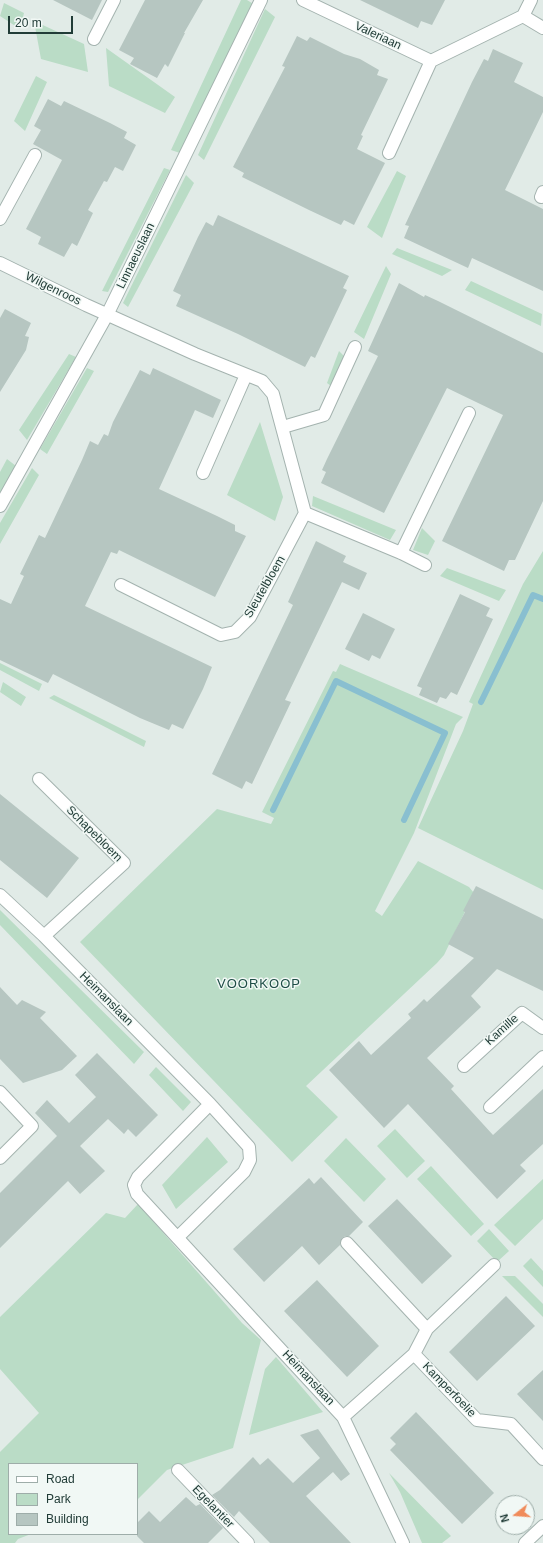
<!DOCTYPE html>
<style>
body{margin:0}
#map{position:relative;width:543px;height:1543px;overflow:hidden;background:#e1ebe7;font-family:Arial,sans-serif}
canvas{display:block}
.legend{position:absolute;left:8px;top:1463px;width:130px;height:72px;box-sizing:border-box;background:#f1f8f5;border:1px solid #9eada9;margin:0;padding:5px 7px;list-style:none;font-size:12px;color:#213c37}
.legend li{display:flex;align-items:center;gap:8px;height:20px}
.legend b{width:20px;border:1px solid #9eada9}
.north{position:absolute;left:495px;top:1495px;width:40px;height:40px;box-sizing:border-box;background:#f1f8f5;border:1px solid #9eada9;border-radius:50%;rotate:253deg;font-size:11px;font-weight:700;line-height:16px;text-align:center;color:#213c37}
.north::after{content:'';display:block;margin:auto;width:14px;height:18px;background:#f08b5a;clip-path:polygon(50% 0,100% 100%,50% 72%,0 100%)}
.scale{position:absolute;left:8px;top:16px;width:65px;height:18px;box-sizing:border-box;border:2px solid #213c37;border-top:0;padding-left:5px;font-size:12px;line-height:14px;white-space:nowrap;color:#213c37;-webkit-text-stroke:3px #f1f8f5;paint-order:stroke}
</style>
<div id="map">
<canvas width="543" height="1543"></canvas>
<ul class="legend">
<li><b style="height:5px;background:#fff"></b>Road</li>
<li><b style="height:11px;background:#badcc6"></b>Park</li>
<li><b style="height:11px;background:#b6c6c1"></b>Building</li>
</ul>
<div class="north">N</div>
<div class="scale">20 m</div>
</div>
<script>
const context = document.querySelector('canvas').getContext('2d');
context.lineJoin = 'round';
function fill(path, color) { context.fillStyle = color; context.fill(path, 'evenodd'); }
const toPath = rows => new Path2D(rows.map(r => 'M' + r).join(''));
function trace(path, color, width, dash) { context.strokeStyle = color; context.lineWidth = width; context.lineCap = dash ? 'butt' : 'round'; context.setLineDash(dash || []); context.stroke(path); }
function write(font, color, halo, rows, align = 'center') {
  context.font = font + ' Arial,sans-serif'; context.lineWidth = 3; context.setLineDash([]); context.textBaseline = 'middle'; context.strokeStyle = halo; context.fillStyle = color; for (const [text, x, y, turn = 0] of rows) {
    context.save(); context.translate(x, y); context.rotate((+turn || 0) * Math.PI / 180); context.textAlign = isNaN(turn) ? turn : align; if (halo) context.strokeText(text, 0, 0); context.fillText(text, 0, 0); context.restore();
  }
}
fill(toPath([
 [241,0,247,0,255,5,180,153,171,150],
 [4,3,24,13,20,29,0,16],
 [265,9,275,17,204,160,198,155],
 [34,21,84,44,88,72,41,59],
 [106,48,175,97,165,113,109,86],
 [36,76,47,82,25,131,14,121],
 [164,168,170,170,108,292,102,291],
 [397,171,406,176,382,238,367,227],
 [186,175,194,183,128,307,123,303],
 [397,248,452,270,442,276,392,254],
 [386,266,391,274,364,339,354,332],
 [471,281,542,314,541,326,465,290],
 [339,351,344,356,331,386,327,383],
 [69,354,76,357,27,440,19,430],
 [87,368,94,371,47,454,40,449],
 [260,422,283,497,275,521,227,495],
 [7,459,16,466,0,494,0,472],
 [32,468,39,475,0,544,0,523],
 [313,496,396,530,390,540,312,506],
 [422,528,435,541,428,555,413,550],
 [543,551,543,890,418,828,463,731,473,704,469,702,523,584],
 [447,568,506,590,499,601,440,576],
 [0,663,42,684,39,691,0,670],
 [340,664,463,717,456,724,414,833,375,911,382,916,418,861,469,887,474,893,444,955,437,963,306,1086,338,1117,292,1162,80,942,217,809,271,824,274,818,262,812,333,671,336,672],
 [3,682,26,697,21,706,0,692],
 [54,695,146,741,144,747,49,698],
 [0,910,144,1052,134,1064,0,925],
 [156,1067,191,1102,183,1111,149,1075],
 [395,1129,425,1161,407,1178,377,1146],
 [207,1137,228,1162,176,1209,162,1185],
 [346,1138,386,1179,364,1202,324,1161],
 [431,1166,484,1224,471,1236,417,1179],
 [543,1179,543,1219,515,1246,494,1225],
 [138,1204,242,1323,261,1340,233,1448,167,1470,137,1500,137,1464,9,1464,9,1534,31,1534,18,1539,15,1543,0,1543,0,1452,39,1413,0,1369,0,1317,106,1213,125,1218],
 [489,1229,509,1251,497,1262,477,1241],
 [531,1258,543,1271,543,1287,523,1266],
 [502,1276,515,1276,543,1304,543,1317],
 [276,1357,323,1412,249,1435,265,1369],
 [389,1473,451,1536,442,1543,422,1543,400,1492]
]), '#badcc6');
trace(toPath([
 [481,702,533,595,543,599],
 [273,810,336,681,445,733,404,820]
]), '#89bfd0', 6);
fill(toPath([
 [53,0,102,0,92,20],
 [145,0,203,0,184,33,185,33,168,67,165,64,157,78,130,64,134,58,119,50],
 [360,0,445,0,432,25,421,21,418,28],
 [297,36,307,41,310,37,344,54,360,59,379,70,377,75,388,79,361,135,363,136,357,149,385,163,354,225,344,220,341,225,309,210,242,177,244,173,233,167,285,67,282,66],
 [493,49,523,63,514,82,543,97,543,112,505,190,543,209,543,291,472,258,468,268,404,238,409,226,405,225,472,82,484,59,488,61],
 [48,99,61,106,64,101,110,123,127,132,124,138,136,145,123,171,115,167,107,182,104,181,88,210,93,213,77,246,72,243,64,257,38,244,41,237,26,229,62,160,33,144,41,130,34,126],
 [218,215,349,276,343,288,347,290,315,358,311,356,305,367,238,334,176,306,181,295,173,291,198,237,206,222,213,226],
 [399,283,424,297,425,295,438,301,543,353,543,501,515,560,509,560,504,571,442,541,503,415,447,388,384,513,321,483,326,472,322,470,327,459,378,356,368,351],
 [5,309,31,323,25,336,29,337,26,350,0,392,0,318],
 [153,368,221,400,213,418,195,410,159,489,217,516,235,525,235,531,246,536,215,597,119,550,117,554,111,552,85,606,212,667,203,689,183,729,172,724,169,730,140,718,53,674,48,683,0,660,0,599,11,604,24,576,20,574,39,535,45,538,82,460,90,441,98,445,104,434,108,436,113,422,140,370,150,375],
 [316,541,346,556,343,562,367,573,359,590,342,582,285,700,291,702,252,784,246,781,242,789,212,774,293,605,288,602],
 [460,594,490,608,486,616,493,619,457,695,451,692,446,699,440,697,437,703,419,695,422,688,417,686],
 [363,613,395,629,380,659,372,655,369,661,345,649],
 [0,794,79,858,47,898,0,860],
 [476,886,543,919,543,991,497,969,471,996,481,1007,427,1058,454,1086,451,1089,493,1135,543,1089,543,1144,520,1165,526,1171,497,1199,408,1104,384,1128,329,1070,359,1041,371,1055,411,1018,408,1014,416,1007,424,999,427,1002,474,958,448,944,465,912,463,911],
 [0,987,17,1005,22,1000,46,1012,40,1018,77,1056,62,1070,23,1083,0,1059],
 [97,1053,158,1115,136,1137,128,1129,124,1134,108,1119,80,1146,105,1171,80,1194,68,1181,0,1248,0,1193,57,1136,35,1113,47,1100,69,1123,96,1097,75,1075],
 [321,1177,363,1222,349,1236,345,1236,342,1238,340,1245,319,1265,302,1246,264,1282,233,1249,309,1178,314,1184],
 [397,1199,452,1256,422,1284,368,1226],
 [317,1280,379,1346,347,1377,284,1311],
 [506,1296,535,1326,477,1381,449,1352],
 [543,1370,543,1421,517,1394],
 [416,1412,494,1493,462,1524,390,1450,396,1444,390,1438],
 [318,1429,350,1474,341,1481,333,1472,306,1496,351,1543,270,1543,239,1511,234,1517,212,1495,220,1490,253,1457,260,1465,268,1458,293,1483,320,1458,300,1435],
 [186,1497,196,1506,200,1504,223,1528,208,1543,144,1543,137,1536,137,1523,149,1511,160,1522]
]), '#b6c6c1');
const pedestrian = toPath([
 [283,427,324,415,355,347]
]);
const minor = toPath([
 [303,0,431,61,523,16,531,0],
 [523,16,543,28],
 [94,39,114,0],
 [389,153,431,61],
 [541,197,543,192],
 [0,219,35,155],
 [0,263,86,305,195,354,262,381,273,394,305,513,250,617,235,632,221,635,121,585],
 [203,473,246,375],
 [305,513,401,553,425,565],
 [401,553,469,413],
 [39,779,124,863,44,936],
 [0,895,44,936,210,1104,249,1147,250,1160,244,1172,178,1237],
 [464,1066,522,1013,543,1028],
 [0,1092,32,1126,0,1158],
 [210,1104,138,1177,134,1185,137,1194,343,1417,403,1543],
 [490,1107,543,1057],
 [347,1243,427,1329],
 [414,1354,477,1420,511,1424,543,1459],
 [343,1417,414,1354,427,1329,494,1265],
 [178,1470,248,1543],
 [525,1543,543,1526]
]);
const tertiary = toPath([
 [0,506,107,315,261,0]
]);
trace(pedestrian, '#a4b3af', 14);
trace(minor, '#a4b3af', 14);
trace(tertiary, '#a4b3af', 14);
trace(pedestrian, '#fff', 12);
trace(minor, '#fff', 12);
trace(tertiary, '#fff', 12);
write('12px', '#213c37', '#f1f8f5', [
 ["Valeriaan",378,36,25],
 ["Linnaeuslaan",136,256,-64],
 ["Wilgenroos",53,289,26],
 ["Sleutelbloem",265,587,-60],
 ["Schapebloem",94,834,45],
 ["Heimanslaan",106,999,45],
 ["Kamille",502,1030,-42],
 ["Heimanslaan",308,1378,47],
 ["Kamperfoelie",449,1390,46],
 ["Egelantier",213,1507,46]
]);
context.letterSpacing = '1px';
write('13px', '#1e4d46', '#f1f8f5', [
 ["VOORKOOP",259,984]
]);
context.letterSpacing = '0px';
</script>
